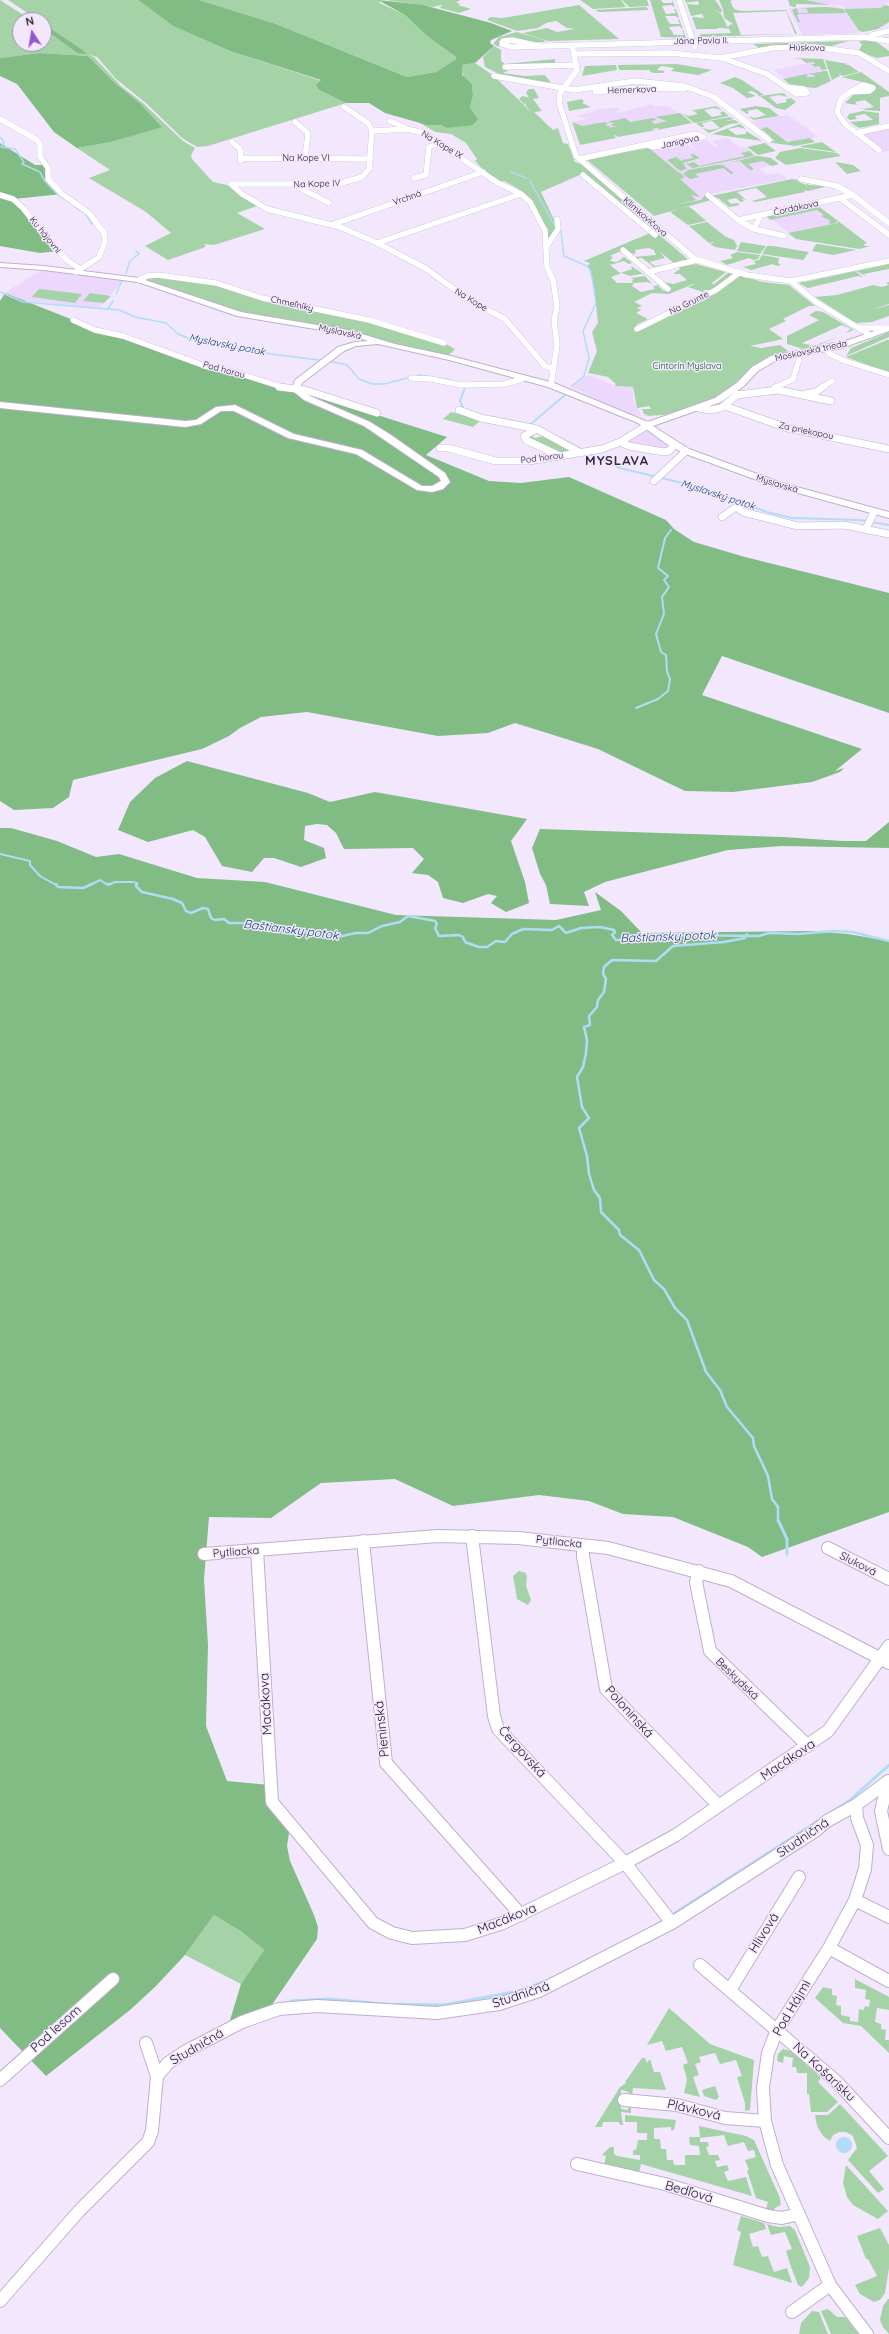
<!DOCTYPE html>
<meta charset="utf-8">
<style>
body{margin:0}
#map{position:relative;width:889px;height:2334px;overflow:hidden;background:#f3e7fe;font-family:Quicksand,sans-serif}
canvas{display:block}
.north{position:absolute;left:12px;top:12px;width:40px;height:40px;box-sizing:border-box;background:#f3e7fe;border:1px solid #9f95a7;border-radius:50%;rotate:348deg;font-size:11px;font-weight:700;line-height:16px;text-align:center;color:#201b25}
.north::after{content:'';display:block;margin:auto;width:14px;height:18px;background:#9357cf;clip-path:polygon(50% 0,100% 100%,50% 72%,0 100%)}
</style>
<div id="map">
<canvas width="889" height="2334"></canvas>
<div class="north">N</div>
</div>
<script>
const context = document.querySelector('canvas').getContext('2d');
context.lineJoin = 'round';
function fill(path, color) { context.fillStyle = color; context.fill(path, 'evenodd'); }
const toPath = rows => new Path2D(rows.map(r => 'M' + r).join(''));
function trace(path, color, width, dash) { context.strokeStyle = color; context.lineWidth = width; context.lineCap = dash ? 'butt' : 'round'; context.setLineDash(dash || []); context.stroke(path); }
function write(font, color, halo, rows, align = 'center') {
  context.font = font + ' Quicksand,sans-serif'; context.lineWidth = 3; context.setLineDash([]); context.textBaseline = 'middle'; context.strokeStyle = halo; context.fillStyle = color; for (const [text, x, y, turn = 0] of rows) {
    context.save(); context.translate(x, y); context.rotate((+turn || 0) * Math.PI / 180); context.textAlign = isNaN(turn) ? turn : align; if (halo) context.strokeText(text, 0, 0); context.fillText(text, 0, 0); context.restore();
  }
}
fill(toPath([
 [806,0,888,0,889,2,880,8,844,9,843,6,829,5],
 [833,6,842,8,860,33,802,35,789,8],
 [814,62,823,62,828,76,791,83,773,70],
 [652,104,654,106,669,106,686,119,644,127,593,133,579,130,572,122,586,119,576,116,597,111,596,109,618,108,620,110,616,111,618,113],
 [788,115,818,137,780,144,773,143,747,122],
 [889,126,889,151,883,152,856,133],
 [728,138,740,148,745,147,757,156,771,158,779,164,759,168,766,175,778,173,788,179,705,195,709,199,650,211,589,159,649,148,652,150,685,144,697,151,688,142,705,139,715,147,718,146,712,141],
 [816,209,845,229,792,235,770,218],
 [41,270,124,280,99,308,23,301,5,293],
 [589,375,615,386,633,387,633,398,641,416,626,413,569,386],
 [648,425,668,441,671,449,624,444]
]), '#ebd8fc');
fill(toPath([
 [0,0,31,20,20,20,20,44,44,44,44,29,77,53,86,53,44,24,44,20,38,20,8,0,138,0,173,26,230,51,322,81,319,90,346,103,208,146,197,147,182,138,147,104,116,79,97,57,87,54,94,57,121,86,143,103,183,141,195,148,191,155,192,159,213,182,227,185,257,206,237,213,265,229,214,245,204,244,206,246,203,248,168,260,145,246,171,233,146,212,89,178,110,170,77,148,111,142,161,126,141,104,115,83,88,56,40,53,0,58],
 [199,0,379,0,380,3,405,15,427,36,453,54,456,59,436,72,407,77,276,24],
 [386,0,461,0,456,2,460,4,458,5,471,9,459,13,440,8,442,5,433,7],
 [580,0,621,0,626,7,593,9],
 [622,0,647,0,649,6,629,7],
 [650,0,661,0,663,3,672,3,672,0,675,7,671,5,662,6,666,14,676,13,674,9,676,9,679,18,675,16,665,16,670,24,680,24,678,20,679,19,683,29,679,26,669,27,674,35,684,35,682,30,683,30,686,38,661,37],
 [685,0,715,0,722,10,721,13,714,9,721,14,728,28,729,25,733,24,724,18,723,9,719,0,733,0,730,1,734,9,741,11,786,10,797,34,699,37,699,35,703,34,731,33,729,29,723,28,717,28,718,29,697,29,697,31,692,17,704,18,702,14,691,16,687,4,699,5,698,1,686,3],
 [786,11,795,34,741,35,733,13],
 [788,0,806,0,830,5,796,4,796,7,794,7,790,6],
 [579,5,619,39,548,41,523,33,547,28,557,32,575,29,567,28,556,21,546,23,538,28,517,31,487,20,490,17,503,18],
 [885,5,889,6,889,22,878,29,863,32,859,31,844,9,880,8],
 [646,7,649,10,599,12,595,10],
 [797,8,798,13,808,13,807,9,801,8,826,7,843,9,846,13,799,14,797,15,800,22,798,22,792,10],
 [517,32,544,40,545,42,527,42,503,39,499,41,499,47,493,44,499,37],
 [874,40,889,51,889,56,877,58,858,51,862,45,859,41],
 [849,41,831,46,759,48,753,44],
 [494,46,501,50,501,61,505,64,555,59,555,63,503,65,511,69,503,73,525,76,545,75,551,83,501,75,485,67,483,57],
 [791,58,823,59,827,69,822,70,819,66,815,67,811,64,815,64,814,62,806,63,801,59],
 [825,60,848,64,845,65,849,65,859,72,842,76,838,73,840,76,832,80],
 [475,63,494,76,532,113,526,106,526,102,525,105,519,99,522,96,527,97,529,99,526,92,529,89,534,89,539,98,533,99,542,111,534,112,553,130,558,128,563,143,568,144,575,162,581,164,644,218,637,218,582,174,541,192,557,226,548,244,548,229,542,222,532,200,517,188,504,181,498,182,486,172,475,161,477,159,466,143,451,134,435,132,417,121,427,125,441,125,446,128,478,119,470,107,473,96,472,84,464,78,461,69,462,65],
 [677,64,712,70,698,75,671,71,674,68,661,66,657,70,665,71,663,73,655,73,650,72,650,70,619,70,618,65],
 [616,65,617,70,582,76,585,66],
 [825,71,827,71,831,81,816,88,792,86,783,79,806,74,808,75,806,77,814,77,815,75,808,74],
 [861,72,889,92,889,96,880,98,880,111,865,110,858,106,864,109,874,107,865,100,855,102,857,105,845,103,854,94,875,91,870,84,842,77],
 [735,77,742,80,764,95,758,96,758,94,752,91,747,92,756,96,747,98,733,88,720,83],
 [783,93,788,97,779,95,769,97,777,104,787,102,786,99,791,98,796,102,785,110,776,108,760,96],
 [582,99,584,102,582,103,591,107,569,111,567,102],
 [716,106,722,110,714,108,704,110,712,117,722,115,720,113,723,111,729,116,694,123,682,113,688,116,698,114,694,111,690,111],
 [756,106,769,108,779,116,754,120,748,116,755,118,766,115,757,109,747,111,749,113,747,114,740,109],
 [863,111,879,113,879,124,859,128,850,122,873,120,865,114,855,116,857,119,850,120,847,118,849,114],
 [680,113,692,123,657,130,659,128,651,129,656,130,618,137,613,134,616,138,580,145,572,122,582,126,605,122,608,124,605,126,611,126,608,128,618,126,613,126,611,125,614,123,607,122,625,118,630,122,653,118,657,120,651,121,655,124,667,121,655,117],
 [730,117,734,119,725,121,735,120,739,123,730,124,709,133,702,128,710,130,720,128,712,121,702,123,704,127,701,127,696,123],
 [740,124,746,129,738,127,728,129,736,135,746,134,746,131,762,141,712,134],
 [767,127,787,142,810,138,815,142,795,146,766,142,775,141,763,130,759,130],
 [822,142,836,152,801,147,801,146],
 [765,143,776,151,758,155,747,147],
 [649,148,678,172,674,173,679,172,685,177,680,179,700,197,691,195,696,200,675,205,701,200,705,195,711,200,654,216,586,159],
 [800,148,837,153,841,156,786,165,775,158,780,152],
 [750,151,754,156,693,168,686,164,694,162,699,166,745,156,741,153],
 [693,154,700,158,683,163,687,169,680,171,667,160,676,157,683,162,682,160,694,158,690,155],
 [757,156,771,158,779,164,772,166,763,161,748,164,754,169,750,170,740,161,729,163],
 [835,162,853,165,861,171,847,174],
 [716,165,723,165,734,173,731,174,723,168,695,174,699,177,690,179,683,174,688,170],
 [792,179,799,180,797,181,806,185,810,182,808,185,829,186,808,191,804,190,805,192,755,202,752,201,767,197,756,188,737,192,747,201,741,198,744,201,741,202,736,198,727,200,731,204,737,203,740,205,729,207,718,198,711,196],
 [817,205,867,243,864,244,865,246,871,246,859,249,796,239,788,233,838,223,836,221,836,223,831,224,828,222,831,221,821,216,824,215,817,210,770,220,766,216],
 [688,206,696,212,706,221,688,225,670,212],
 [641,220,645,220,643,221,690,261,683,260,675,264,659,251,665,258,649,262,655,266,667,264,654,267,642,258,637,259,634,257,656,255,654,250,648,248,635,250,636,253,633,254,625,249,619,252,622,254,618,252,610,256,613,257,610,261,617,262,624,257,623,256,632,263,635,262,629,264,624,261,610,265,620,273,632,269,631,266,642,273,646,273,630,276,622,273,611,277,617,283,634,283,631,281,634,280,631,278,645,276,652,284,647,282,634,283,632,286,641,292,655,289,653,286,660,285,658,286,664,291,669,288,664,282,673,284,687,280,680,274,673,274,680,269,679,267,696,264,726,272,711,284,693,284,669,294,652,293,634,302,642,306,637,308,641,310,636,313,648,319,636,325,641,329,706,299,704,297,738,275,763,282,789,285,815,306,809,306,783,319,786,321,769,329,783,339,750,346,761,348,780,345,788,351,754,365,732,386,711,400,664,415,643,416,648,415,644,414,642,409,651,409,649,406,637,408,633,387,615,386,616,384,608,377,588,373,597,351,592,332,598,323,594,287,588,265,590,263,584,261,650,233],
 [707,222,726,237,734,240,737,246,735,250,715,247,710,244,715,242,709,243,689,226],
 [741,242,766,246,760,254,737,251],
 [816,244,818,244,856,250,833,255,812,251],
 [767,246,773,246,809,252,803,260,762,254],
 [737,252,760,255,758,259,753,260,749,258,727,265,720,261,733,258,730,255],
 [762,255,779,258,778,263,781,265,777,266,773,264,751,270,743,267,756,264,754,261,759,260],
 [889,264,889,269,864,274,866,276,856,271],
 [855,271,863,277,858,276,808,288,800,284,801,281,805,282],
 [728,273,734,274,720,286,710,290,703,290,706,293,688,287,681,290,695,284,714,284],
 [147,276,206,282,245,293,359,318,444,343,455,349,447,357,362,336,240,314,139,280],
 [889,282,889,304,871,310,889,305,889,316,872,322,856,323,815,297,837,295,873,285,881,287,889,285,886,283],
 [39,289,82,294,75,303,32,297],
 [90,293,111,296,104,303,83,301],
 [816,311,823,312,854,330,845,333,851,329,842,325,802,343,813,346,840,336,816,346,808,347,817,346,832,342,837,342,829,346,803,349,787,344,787,336,819,320,809,315],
 [889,332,889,337,846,356,851,348],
 [887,340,889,340,889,373,846,357],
 [451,412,481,420,473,427,443,419],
 [530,435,535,438,543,436,574,450,561,454,529,439,528,436],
 [519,1571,526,1573,527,1577,526,1586,531,1600,528,1605,517,1599,513,1576],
 [214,1915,242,1932,264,1950,241,1984,185,1955],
 [855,1979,889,1997,889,2010,877,2008,875,2022,881,2024,881,2029,886,2030,885,2040,889,2040,889,2053,861,2026,843,2023,815,1998,823,1987,832,1989,832,1995,837,1996,836,2005,841,2006,841,2015,850,2017,850,2021,858,2022,859,2009,864,2010,865,2006,869,2007,870,2000,865,1999,866,1990,855,1988],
 [669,2008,710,2044,754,2060,750,2110,745,2111,745,2103,737,2077,742,2076,736,2060,720,2064,715,2053,699,2057,701,2062,695,2064,699,2075,693,2077,700,2097,684,2093,687,2080,683,2065,688,2063,682,2047,666,2051,662,2041,647,2045],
 [783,2049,791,2051,821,2078,818,2082,838,2102,827,2112,811,2112,809,2094,807,2094,807,2073,797,2073,796,2067,792,2067,793,2058,784,2056,783,2063,777,2061,778,2054],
 [642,2058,645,2058,647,2063,650,2059,654,2072,660,2072,666,2090,633,2088,632,2095,626,2091,621,2090,621,2109,627,2110,631,2106,631,2113,621,2112,623,2125,620,2125,619,2122,603,2122,602,2127,595,2127,620,2087,626,2083,625,2082],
 [715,2086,719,2097,716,2100,704,2096,702,2090],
 [840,2104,888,2156,869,2171,884,2189,878,2193,848,2160,857,2148,853,2136,846,2132,839,2132,833,2135,830,2141,823,2136,817,2126,815,2115,828,2115],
 [625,2115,676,2120,674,2130,671,2130,671,2127,654,2128,654,2139,660,2139,661,2149,666,2149,667,2160,673,2160,674,2165,685,2165,685,2155,700,2155,699,2146,690,2145,689,2137,700,2137,699,2126,746,2136,754,2140,780,2198,781,2205,775,2208,773,2213,754,2207,766,2209,768,2202,756,2198,747,2171,749,2170,745,2160,756,2157,754,2150,748,2151,744,2142,728,2146,724,2135,700,2138,700,2142,708,2142,709,2146,706,2147,709,2155,718,2155,720,2160,715,2161,717,2167,727,2165,729,2170,724,2172,728,2181,746,2177,752,2196,641,2164,639,2173,604,2165,606,2156,602,2155,610,2147,614,2147,614,2154,617,2156,640,2160,640,2155,633,2155,633,2150,636,2150,638,2140,647,2140,647,2133,637,2133,637,2122,625,2122],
 [846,2165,888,2211,878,2219,853,2205,847,2197,843,2183],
 [741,2216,764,2223,766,2229,749,2234,753,2247,758,2246,762,2257,768,2256,774,2272,787,2268,792,2283,733,2265,741,2232,737,2230],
 [767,2224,778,2227,790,2226,795,2230,810,2267,809,2278,802,2287,798,2285,791,2267,786,2251,792,2249,785,2232,771,2235],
 [880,2228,889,2245,889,2268,885,2293,880,2300,874,2302,860,2294,855,2285,877,2276,868,2259,866,2259,857,2236],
 [888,2299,889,2299,889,2334,883,2327,880,2320,883,2306],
 [828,2309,837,2317,845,2317,859,2334,831,2334,821,2311],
 [812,2311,819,2312,828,2334,799,2334,801,2323]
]), '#a5d3a7');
fill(toPath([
 [138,0,199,0,276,24,407,77,436,72,456,59,455,56,427,36,405,15,378,0,423,5,491,23,512,31,491,40,490,43,494,46,475,63,462,65,462,75,472,84,473,96,470,107,478,119,473,125,446,128,441,125,427,125,385,113,369,103,346,103,319,90,316,85,321,80,230,51,173,26],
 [44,24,84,51,87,54,77,53,44,29],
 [40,53,88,56,115,83,141,104,162,127,111,142,77,148,54,132,17,84,0,76,0,58],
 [0,143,35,165,47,165,47,178,62,194,14,199,58,251,40,253,0,246],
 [5,293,101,331,162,352,298,390,447,437,426,455,489,481,521,483,569,477,666,520,674,529,694,542,745,557,889,593,889,713,722,656,702,695,862,749,835,771,844,768,840,772,812,782,733,792,685,791,598,749,515,723,488,733,438,736,307,712,261,717,240,728,229,736,202,749,73,780,69,797,53,808,14,810,0,801,0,301],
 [187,761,308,793,330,802,375,792,527,819,511,841,525,882,529,903,506,912,491,903,497,896,488,894,463,903,443,898,438,882,428,875,412,873,424,859,413,848,344,849,336,833,327,825,317,824,305,826,304,840,324,848,326,858,301,867,274,858,264,858,252,872,222,866,205,837,193,830,148,842,118,830,130,802,155,778],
 [889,822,889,848,782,846,728,850,605,882,584,892,589,906,550,904,546,885,540,874,532,848,540,829,783,837,842,841,866,841],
 [0,828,11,828,57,841,96,857,119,854,197,878,265,882,396,915,556,920,601,910,595,892,621,911,642,933,811,931,848,934,889,941,889,1512,762,1557,748,1547,673,1517,623,1514,589,1501,539,1495,453,1506,395,1479,321,1483,271,1518,209,1517,204,1579,208,1645,206,1726,227,1781,270,1785,271,1793,293,1829,289,1833,287,1846,290,1861,314,1915,318,1927,317,1939,267,2012,227,2030,241,1984,264,1950,242,1932,214,1915,185,1955,156,1986,130,2010,46,2076,0,2028]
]), '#81bc85');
fill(toPath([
 '836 2145a8 8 0 1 1 16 0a8 8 0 1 1-16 0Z'
]), '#b0dcf8');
trace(toPath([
 [0,137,4,142,1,147,15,149,24,162,22,164,40,172,44,180,58,195,70,203],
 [511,172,526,178],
 [530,181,555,226],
 [74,206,85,213,92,224],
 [561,231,564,256,587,266,591,271,596,303,583,331,589,358,584,376,573,385],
 [126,273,130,261,139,254,136,251],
 [0,292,23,302,119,310,135,317,166,323,178,334,190,339,271,354,319,360],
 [116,294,123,279],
 [108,309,113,301],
 [329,361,347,365,359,379,372,384,384,384,419,375,451,380]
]), '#b0dcf8', 1.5);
trace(toPath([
 [464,410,460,401,465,387],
 [503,419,532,425],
 [531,424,566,394],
 [538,427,583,450],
 [588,453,620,468,699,487,767,512,792,518,860,520,889,525],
 [636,708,658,699,668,691,670,679,667,672,666,655,661,652,656,634,664,614,662,597,669,587,664,580,668,576,658,568,665,538,671,530],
 [0,854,30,861,30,865,40,876,56,885],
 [90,885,100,880,108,885],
 [108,885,115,882,133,882,137,883,136,885]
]), '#b0dcf8', 2);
trace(toPath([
 [56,884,58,887,83,888,92,884],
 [106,884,111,884],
 [137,884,136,886,142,892,173,899,182,903,186,911,191,913,203,908,208,909,211,918,215,920,224,919,229,923,248,923,253,927,282,926,333,938,356,933,368,933,382,926,400,922,408,916,435,921,437,924,435,928,439,936,459,935,463,937,465,942,479,947,487,947,496,941,505,942,512,934,523,929,552,930,559,926,566,933,581,928,600,927,614,930,615,932,612,935,616,940,628,940,636,936,655,938,668,935,759,936,769,933,798,934,833,931,853,932,889,941],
 [747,934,745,938,724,942,673,946,656,961,612,960,604,967,603,974,606,979,604,992,598,1000,597,1007,589,1016,590,1025,584,1027,587,1040,586,1053,583,1067,577,1077,582,1107,589,1118,579,1128,587,1156,589,1174,594,1190,600,1198,601,1212,619,1230,620,1235,639,1250,654,1280,664,1289,675,1308,687,1320,706,1372,720,1390,727,1407,753,1438,754,1446,768,1476,772,1499,778,1507,778,1521]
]), '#b0dcf8', 2.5);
trace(toPath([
 [778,1520,787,1539,787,1554],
 [675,1913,849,1801,889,1765],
 [655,1926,661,1922],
 [291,2001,328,1999,386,2004,444,2005,519,1991,549,1980]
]), '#b0dcf8', 3);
const minorFar2 = toPath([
 [679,0,695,47],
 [872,35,889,31],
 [572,45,577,70,560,93,559,102,576,156,695,259,747,275,791,281,889,261],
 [539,46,512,40,503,41,502,44,511,47,863,37,889,41],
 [575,54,671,53,720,58,773,48,814,47,859,53,889,71],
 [722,58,767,74,786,87],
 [505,67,577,65],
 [494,76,574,90,635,81,684,86,714,97,769,140],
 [863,85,873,88,869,91,850,92,863,85],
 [786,87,804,89,807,93,796,94,786,87],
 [595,92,638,88,684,89],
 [850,92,841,99,837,112,845,124,879,150],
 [0,119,37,140,40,145,40,157,48,168,48,179,62,194,89,213,104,233,105,242,99,257,76,272],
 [390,121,404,127],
 [295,122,308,133,305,158],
 [373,131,407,129,424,133,498,183,521,194,530,202,545,231,547,267,553,280,557,306,554,320,557,345,551,385],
 [856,133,889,126],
 [232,142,240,149,241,161],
 [241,158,371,159],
 [579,159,695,134,703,137,654,147,647,145],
 [583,175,655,235],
 [414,178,426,175,429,147,440,143],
 [801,179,837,186,853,195],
 [231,184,338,184,362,177,369,169,372,130,368,123,344,107],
 [231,184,242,194,267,209,340,227,377,243],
 [297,184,300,188,329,203],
 [521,194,377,243,425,268,472,302,505,319,545,366,553,369],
 [0,195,13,199,23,208,53,246,68,261,79,268],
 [708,195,738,220,853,195,889,223],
 [840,198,889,235],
 [738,220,754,229,759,219,758,216],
 [331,225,483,172],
 [754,229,784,236],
 [547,246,558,229,557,219],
 [623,250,668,289],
 [648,272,697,260],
 [139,280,147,276,158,275,216,283,262,298,369,320,444,343],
 [791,281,816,302,870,335],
 [73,320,95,330,123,336,205,366,238,373,285,388],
 [860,328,889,328],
 [637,329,716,290,739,273],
 [826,349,830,354,845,361,889,375],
 [411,378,431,379,461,385,505,384,522,379],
 [775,388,793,379,799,360],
 [821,388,832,381]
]);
const minorFar1 = toPath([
 [279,387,305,390,377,413],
 [774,389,777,387],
 [805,394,816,392,823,387],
 [737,395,778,390,831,401],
 [725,406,787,428,889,449],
 [699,408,710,410,721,408,737,395,734,391],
 [459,410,481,418,537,429],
 [620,442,629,446,664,452,669,451,674,445],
 [440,448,448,448,496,461,529,461,602,449,620,442,648,425],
 [560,456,526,440,524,436,537,429,581,453],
 [654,481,686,451],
 [722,517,736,507,743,512,798,526,844,525,889,534],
 [866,529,874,512]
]);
const minor = toPath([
 [472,1536,494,1716,498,1729,625,1863,672,1923],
 [363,1541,386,1763,521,1915],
 [583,1545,583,1556,606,1689,719,1806],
 [828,1548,889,1579],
 [257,1550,272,1802,373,1923,392,1933,412,1938,465,1935,503,1923,625,1863,676,1835,828,1731,889,1646],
 [204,1554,438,1536,518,1538,608,1548,731,1581,889,1663],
 [699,1571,696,1582,710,1651,808,1746],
 [888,1781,881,1811,889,1849],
 [855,1900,889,1917],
 [829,1948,889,1981],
 [700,1965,836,2081,889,2138],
 [730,1990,799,1877],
 [157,2076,168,2063,186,2051,242,2022,279,2009,317,2006,437,2013,499,2004,539,1991,672,1923,815,1831,827,1821,856,1805],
 [0,2080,113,1979],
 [624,2100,677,2105,725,2118,765,2121],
 [577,2164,665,2184,768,2216,782,2218,799,2214],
 [0,2301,79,2211,148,2142,152,2131,157,2076,146,2043],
 [792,2312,830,2285],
 [867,2334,830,2285,777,2165,765,2121,763,2088,768,2053,777,2030,829,1948,855,1900,865,1869,867,1845,857,1818,856,1805,887,1782]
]);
const tertiary = toPath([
 [0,263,44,266,139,278,241,312,352,331,395,344,451,356,554,383,648,422,715,398,738,382,752,367,771,356,837,344,889,326,889,331,842,348,777,360,758,371,744,386,721,402,653,426,689,449,782,483,889,512,889,518,776,487,683,453,665,443,638,423,548,387,449,360,378,344,356,346,344,351,302,383,300,389,310,396,370,422,391,435,445,473,450,482,443,489,432,492,417,490,356,454,288,438,234,411,221,411,201,424,185,427,0,408,0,402,185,421,196,420,216,407,235,405,294,434,362,450,422,486,432,486,441,481,439,477,364,426,304,400,292,390,295,380,338,347,355,342,368,341,351,335,237,316,138,282,44,270,0,267,0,263]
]);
trace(minorFar2, '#beb0cc', 6);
trace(minorFar1, '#beb0cc', 8);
trace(minor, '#beb0cc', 14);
trace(tertiary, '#beb0cc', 2);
trace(minorFar2, '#fff', 5.5);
trace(minorFar1, '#fff', 7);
trace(minor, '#fff', 12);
fill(tertiary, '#fff');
write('9px', '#201b25', '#f3e7fe', [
 ["Jána Pavla II.",701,41,-1],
 ["Húskova",807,48,1],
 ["Hemerkova",632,90,-2],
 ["Janigova",680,142,-12],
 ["Na Kope IX",442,145,31],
 ["Na Kope VI",306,158],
 ["Na Kope IV",317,184,-2],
 ["Vrchná",407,198,-19],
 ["Čordákova",796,208,-12],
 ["Klimkovičova",645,217,41],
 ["Ku hájovni",45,235,51],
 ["Na Kope",471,300,31],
 ["Na Grunte",689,303,-26],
 ["Chmeľníky",292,304,13],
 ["Myslavská",340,332,12],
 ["Moskovská trieda",811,351,-12],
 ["Pod horou",224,370,15],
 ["Za priekopou",806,431,12],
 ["Pod horou",542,458,-7],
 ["Myslavská",777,484,17]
]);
write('9px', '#14531f', '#f3e7fe', [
 ["Cintorín Myslava",687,366]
]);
write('italic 10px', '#0c4968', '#f3e7fe', [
 ["Myslavský potok",227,345,11],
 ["Myslavský potok",718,495,18]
]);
write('11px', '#201b25', '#f3e7fe', [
 ["Pytliacka",559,1542,6],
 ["Pytliacka",236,1552,-4],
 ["Sluková",858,1564,27],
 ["Beskydská",737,1679,44]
]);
write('italic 12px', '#0c4968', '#f3e7fe', [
 ["Baštiansky potok",291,930,7],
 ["Baštiansky potok",668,937,-2]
]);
context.letterSpacing = '1px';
write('bold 13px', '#372b41', '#f3e7fe', [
 ["MYSLAVA",617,461]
]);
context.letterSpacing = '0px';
write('13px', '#201b25', '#f3e7fe', [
 ["Macákova",266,1704,-93],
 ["Poloninská",629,1712,48],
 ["Pieninská",382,1729,-96],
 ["Čergovská",522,1752,48],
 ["Macákova",788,1760,-34],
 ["Studničná",803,1838,-34],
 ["Macákova",507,1919,-22],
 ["Hlivová",764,1933,-58],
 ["Studničná",521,1995,-18],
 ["Pod Hájmi",792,2008,-60],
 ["Pod lesom",56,2029,-42],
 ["Studničná",197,2047,-30],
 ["Na Košarisku",824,2072,43],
 ["Plávková",694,2110,13],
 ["Bedľová",689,2192,16]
]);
</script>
